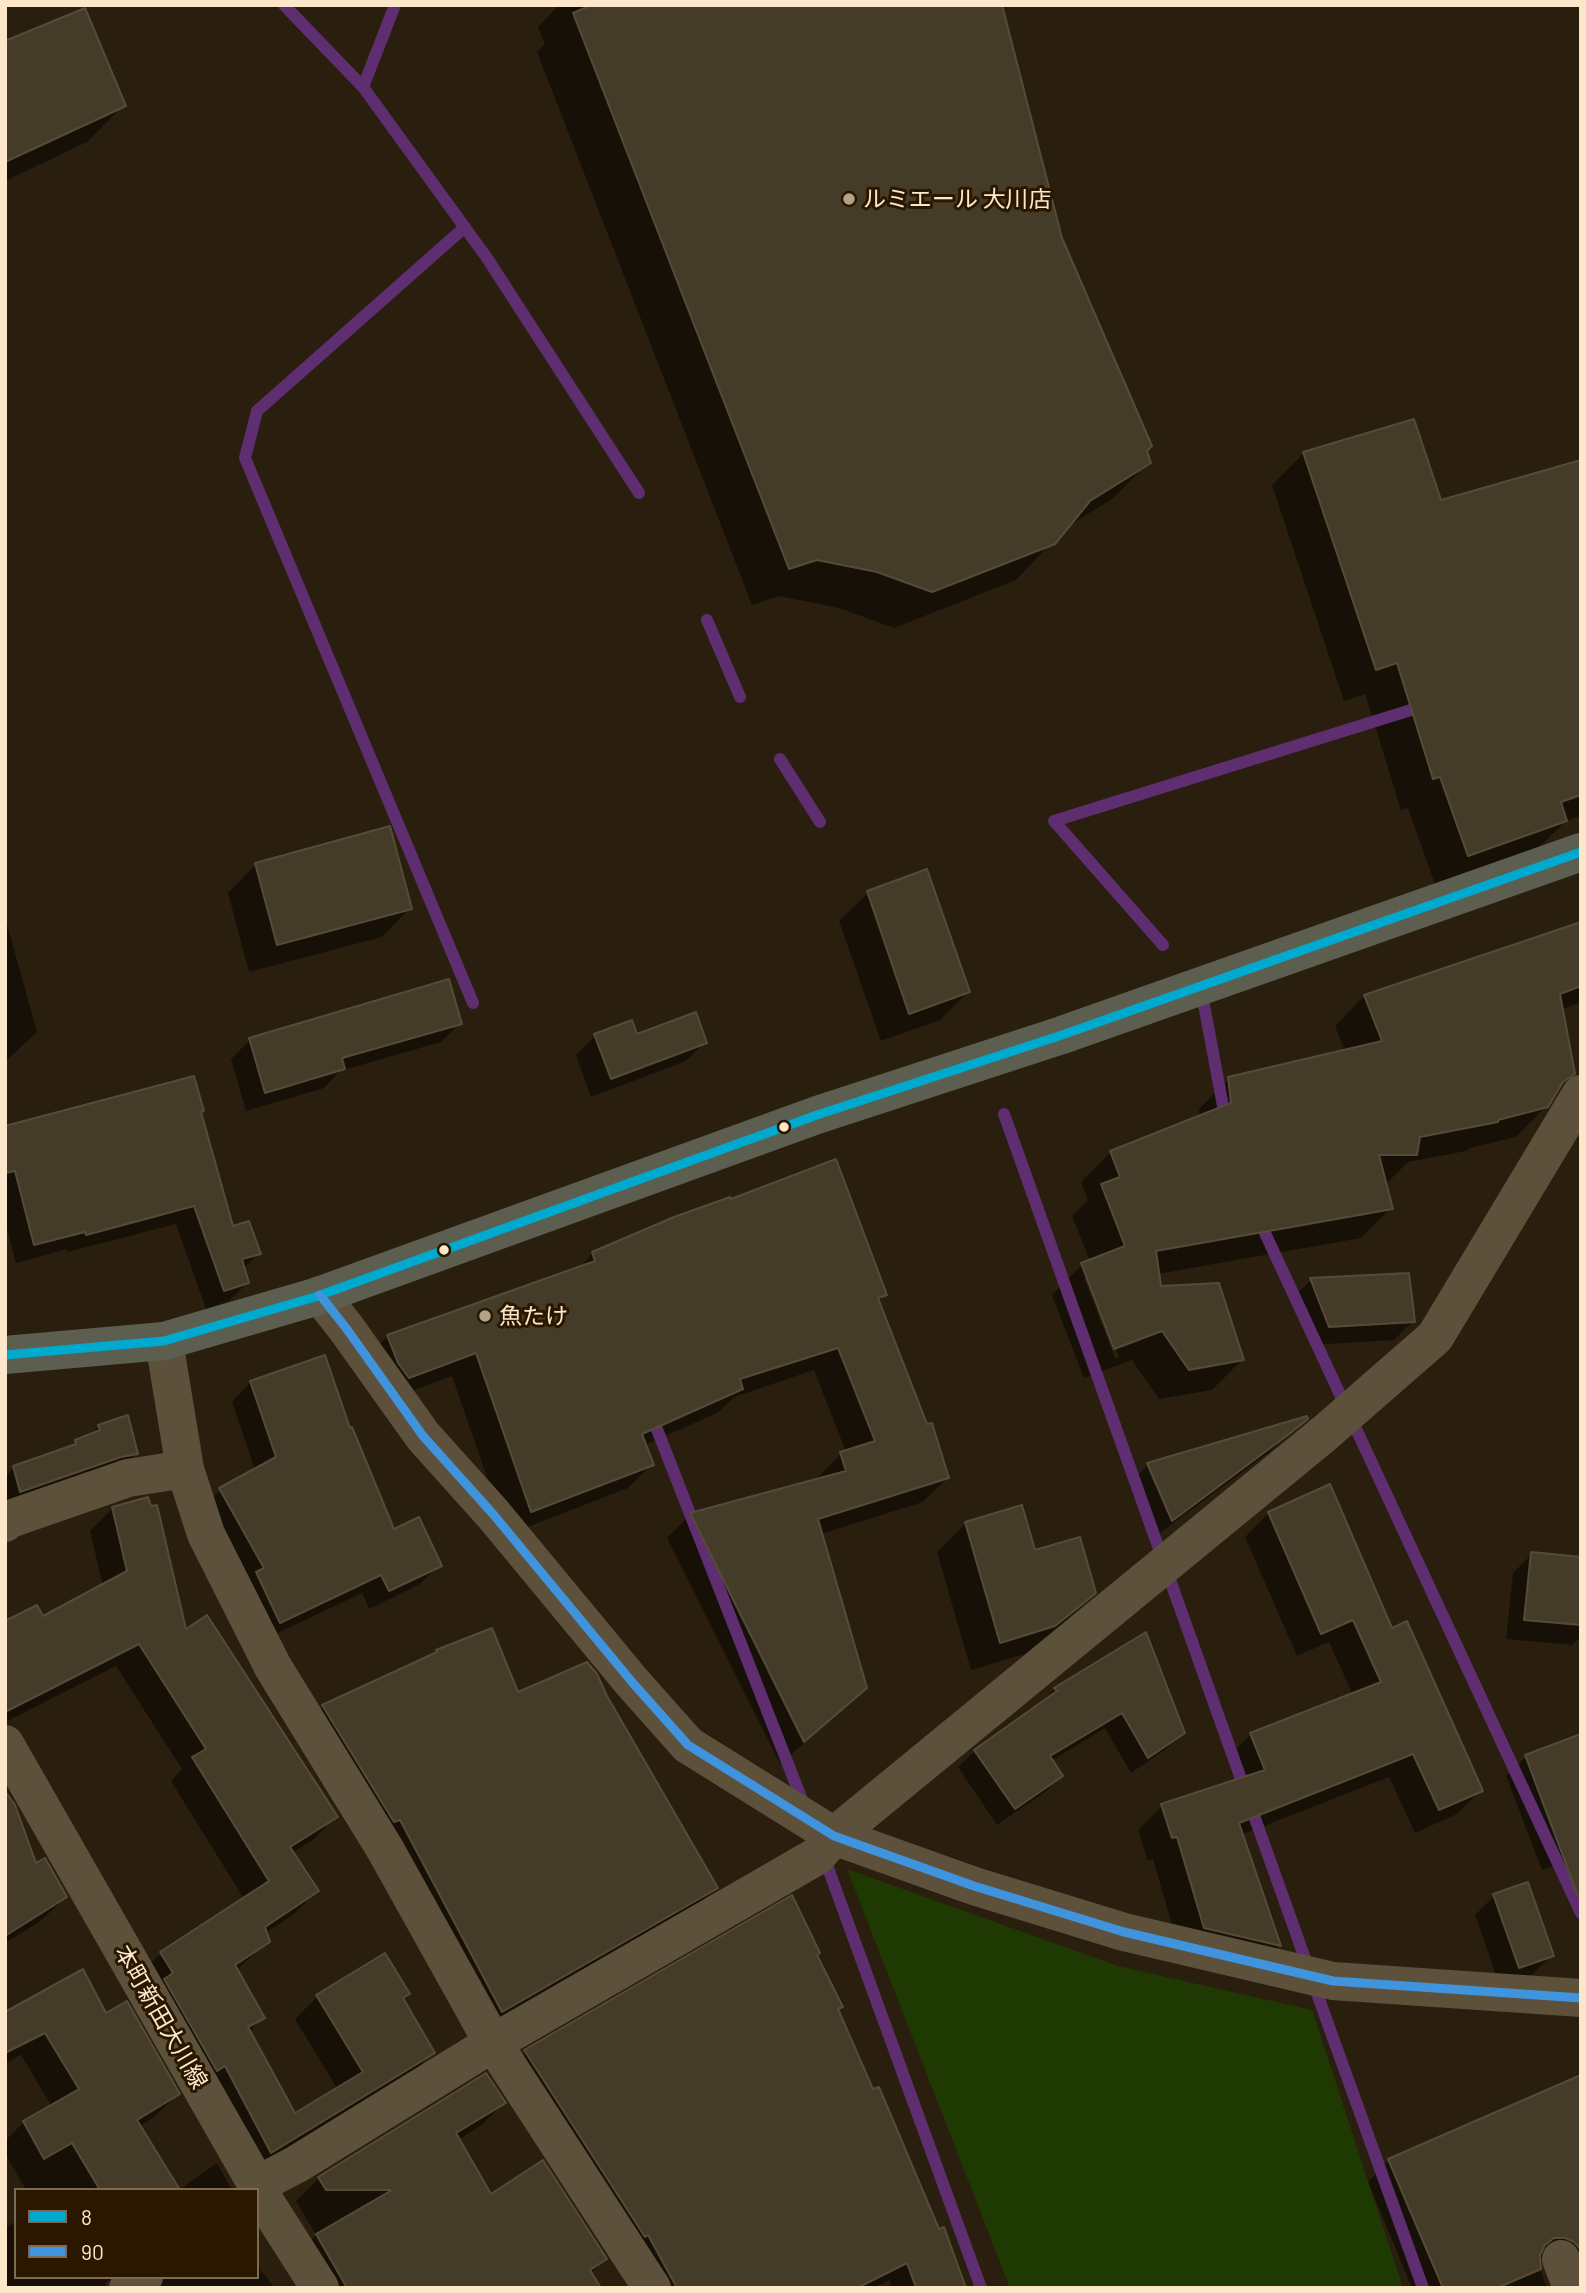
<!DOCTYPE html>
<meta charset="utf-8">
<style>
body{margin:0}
#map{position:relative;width:1586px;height:2293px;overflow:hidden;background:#2a1f0e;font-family:Barlow,sans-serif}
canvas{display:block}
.frame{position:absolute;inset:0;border:7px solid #fde7cb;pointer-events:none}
.legend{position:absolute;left:14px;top:2188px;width:245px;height:91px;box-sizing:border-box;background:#2a1700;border:2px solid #7e6a51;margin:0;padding:9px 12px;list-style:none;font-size:21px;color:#fde7cb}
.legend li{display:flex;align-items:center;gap:14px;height:35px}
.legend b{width:35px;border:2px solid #7e6a51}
</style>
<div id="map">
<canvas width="1586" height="2293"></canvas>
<div class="frame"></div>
<ul class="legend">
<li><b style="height:9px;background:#00a9ce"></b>8</li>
<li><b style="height:9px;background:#4094de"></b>90</li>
</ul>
</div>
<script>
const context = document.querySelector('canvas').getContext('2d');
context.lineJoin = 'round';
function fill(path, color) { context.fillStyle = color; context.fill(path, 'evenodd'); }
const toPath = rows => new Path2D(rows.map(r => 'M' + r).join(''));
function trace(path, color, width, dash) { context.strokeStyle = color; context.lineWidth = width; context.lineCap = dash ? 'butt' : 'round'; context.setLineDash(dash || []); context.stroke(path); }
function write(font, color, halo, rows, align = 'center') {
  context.font = font + ' Barlow,"Noto Sans JP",sans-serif'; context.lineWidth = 6; context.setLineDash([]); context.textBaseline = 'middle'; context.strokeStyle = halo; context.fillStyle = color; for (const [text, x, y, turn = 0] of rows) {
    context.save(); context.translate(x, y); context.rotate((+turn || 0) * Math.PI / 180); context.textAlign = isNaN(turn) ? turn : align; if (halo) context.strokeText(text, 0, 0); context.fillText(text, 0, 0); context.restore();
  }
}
fill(toPath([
 [847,1869,1118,1966,1312,2010,1403,2288,1010,2288]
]), '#1f3902');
fill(toPath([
 [559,5,998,5,1060,239,1149,462,1112,499,1065,528,1016,580,894,628,839,608,779,596,752,605,537,52,545,44,538,27],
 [5,42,124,105,87,142,5,181],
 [1304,453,1440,502,1581,462,1581,816,1566,821,1533,853,1436,887,1408,808,1401,810,1365,694,1344,701,1272,485],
 [256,864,410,908,382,937,249,972,228,893],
 [868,893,968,992,940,1020,881,1041,839,921],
 [5,917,37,1032,5,1062],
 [1581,923,1581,1002,1438,1061,1573,1073,1556,1090,1546,1106,1516,1137,1470,1148,1466,1151,1408,1162,1385,1185,1391,1208,1361,1238,1157,1274,1159,1288,1242,1360,1212,1390,1159,1399,1132,1360,1084,1378,1052,1295,1082,1265,1090,1261,1072,1216,1088,1200,1081,1182,1111,1152,1200,1117,1199,1109,1229,1079,1345,1051,1335,1026,1364,996],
 [1084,1278,1088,1278,1119,1357,1115,1358],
 [460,1023,441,1042,340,1071,324,1088,246,1111,231,1059,250,1040],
 [595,1036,636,1036,705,1042,686,1061,591,1097,576,1055],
 [199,1113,232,1228,259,1253,243,1269,247,1283,229,1301,206,1309,176,1224,67,1252,67,1249,16,1263,5,1221,5,1128],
 [593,1253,885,1295,878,1302,947,1478,923,1502,821,1534,865,1687,841,1711,780,1764,667,1538,690,1515,818,1480,817,1478,841,1454,846,1452,814,1370,734,1397,717,1413,645,1445,652,1464,628,1488,507,1535,452,1376,384,1401,364,1360,388,1336,577,1270],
 [1408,1275,1413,1321,1394,1340,1310,1345,1292,1299,1311,1280],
 [251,1382,349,1430,393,1532,439,1565,420,1584,369,1609,362,1593,261,1641,201,1509,221,1490,255,1470,232,1402],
 [1306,1418,1268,1453,1153,1538,1129,1484,1148,1465],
 [99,1426,136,1454,117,1473,5,1509,5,1477,14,1468,70,1448,76,1442,89,1436],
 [113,1508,184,1632,335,1817,313,1840,292,1853,317,1891,294,1914,265,1933,268,1942,236,1970,262,2018,249,2032,294,2116,338,2090,295,2019,318,1996,401,1999,433,2053,410,2075,248,2174,138,1975,161,1953,244,1899,171,1781,182,1769,116,1666,5,1722,5,1623,42,1619,103,1586,90,1531],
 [1269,1513,1391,1631,1481,1790,1457,1814,1415,1833,1389,1777,1241,1835,1279,1946,1255,1969,1180,1952,1153,1859,1148,1861,1138,1830,1162,1806,1237,1781,1228,1758,1251,1734,1353,1695,1329,1642,1297,1656,1245,1537],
 [966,1523,1034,1552,1094,1592,1065,1621,1025,1654,971,1670,937,1552],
 [1532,1554,1581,1558,1581,1636,1572,1645,1506,1639,1513,1573],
 [491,1630,517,1694,605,1697,715,1888,689,1914,475,2038,297,1733,323,1707,431,1657,436,1651],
 [1055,1689,1183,1732,1166,1749,1131,1773,1105,1728,1051,1761,1061,1776,1045,1792,997,1825,958,1767,975,1751,1039,1705],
 [1581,1736,1581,1855,1542,1870,1506,1776,1526,1757],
 [5,1793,35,1865,65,1897,42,1920,5,1943],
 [1494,1896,1552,1955,1533,1974,1500,1986,1475,1915],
 [792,1898,815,1956,841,2007,837,2011,964,2288,892,2288,889,2280,873,2288,660,2288,507,2070,525,2052],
 [5,2014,106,2016,178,2094,154,2117,138,2127,178,2190,26,2190,5,2153,5,2141,24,2122,52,2107,21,2055,5,2063],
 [1581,2077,1581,2288,1543,2259,1538,2259,1539,2267,1547,2288,1412,2288,1368,2182,1389,2160],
 [504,2103,480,2126,458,2140,490,2196,605,2259,590,2274,599,2288,311,2288,293,2259,316,2235,296,2201,319,2178],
 [217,2163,232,2190,179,2190],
 [16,2221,16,2277,257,2277,257,2265,275,2288,139,2288,117,2278,106,2282,105,2288,5,2288,5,2228]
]), '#0007');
trace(toPath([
 [284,5,363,87],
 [395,5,363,87,487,258,639,493],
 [465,227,257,411,245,458,473,1003],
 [707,620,740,697],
 [780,759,820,822],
 [1163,945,1054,821,1427,705],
 [1204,1005,1226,1122],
 [1004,1114,1308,1967],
 [1258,1218,1581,1913],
 [651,1414,804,1805],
 [824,1857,981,2288],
 [1314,1985,1423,2288]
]), '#5e2e71', 12);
const building = toPath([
 [592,5,1002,5,1062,238,1152,446,1147,451,1151,463,1090,501,1055,544,932,592,877,572,817,560,789,569,573,13,592,5],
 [85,8,126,106,5,162,5,41,85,8],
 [1414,419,1441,500,1581,460,1581,795,1561,802,1567,821,1468,856,1440,777,1433,779,1397,663,1376,670,1303,452,1414,419],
 [390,826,412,909,277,945,255,863,390,826],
 [927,869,970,992,909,1014,867,891,927,869],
 [1581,922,1581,986,1560,994,1575,1074,1563,1082,1548,1107,1498,1120,1498,1122,1420,1137,1417,1155,1379,1155,1393,1209,1156,1251,1161,1286,1219,1283,1244,1360,1189,1370,1162,1331,1114,1349,1081,1263,1125,1246,1101,1184,1120,1177,1110,1151,1231,1103,1228,1077,1382,1041,1364,995,1581,922],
 [449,979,462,1024,342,1058,345,1069,265,1093,249,1038,449,979],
 [696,1012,707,1043,611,1079,594,1034,632,1020,637,1034,696,1012],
 [194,1076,204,1111,201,1112,233,1226,249,1221,261,1254,242,1259,249,1283,224,1291,194,1206,86,1235,85,1232,34,1245,15,1171,5,1173,5,1126,194,1076],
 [836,1159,887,1295,878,1298,927,1424,932,1423,949,1478,818,1519,867,1688,804,1742,690,1513,846,1471,840,1452,875,1441,838,1348,740,1379,743,1389,642,1434,654,1465,531,1512,476,1353,409,1378,398,1363,387,1335,595,1261,592,1252,674,1217,730,1197,731,1199,836,1159],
 [1409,1273,1415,1322,1329,1327,1310,1278,1409,1273],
 [325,1355,350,1428,352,1427,394,1529,419,1517,442,1566,389,1591,381,1575,280,1623,256,1572,264,1568,219,1488,276,1457,250,1381,325,1355],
 [128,1415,138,1454,121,1457,20,1492,13,1466,76,1444,75,1440,100,1430,98,1425,128,1415],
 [1307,1416,1308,1419,1289,1434,1172,1521,1147,1463,1307,1416],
 [1330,1484,1392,1628,1407,1621,1483,1791,1439,1810,1413,1754,1239,1823,1281,1946,1204,1928,1177,1837,1172,1838,1161,1804,1265,1770,1250,1733,1381,1682,1353,1620,1321,1634,1268,1512,1330,1484],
 [148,1497,151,1506,157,1505,186,1629,207,1615,338,1817,290,1847,319,1891,265,1927,270,1942,235,1965,265,2018,248,2027,295,2113,363,2072,316,1995,385,1953,410,1994,403,1998,435,2053,271,2153,225,2066,217,2071,164,1979,173,1973,160,1952,269,1881,192,1757,206,1749,139,1644,5,1712,5,1621,37,1605,43,1616,127,1571,112,1507,148,1497],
 [1022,1505,1035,1550,1080,1537,1096,1593,1055,1626,1000,1643,965,1522,1022,1505],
 [1531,1552,1581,1557,1581,1625,1524,1620,1531,1552],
 [492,1628,518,1692,587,1662,597,1674,607,1696,718,1888,502,2012,400,1820,394,1822,322,1705,437,1652,436,1650,492,1628],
 [1146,1632,1185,1733,1148,1758,1122,1713,1050,1756,1063,1776,1015,1809,974,1750,1057,1691,1054,1688,1146,1632],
 [1581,1734,1581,1895,1578,1896,1525,1755,1581,1734],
 [5,1791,15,1805,36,1863,45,1858,67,1897,5,1936,5,1791],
 [1528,1882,1554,1956,1519,1968,1493,1894,1528,1882],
 [792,1895,820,1953,817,1955,843,2007,838,2009,873,2089,879,2087,939,2229,944,2227,966,2288,916,2288,907,2263,857,2288,677,2288,648,2235,645,2237,524,2050,792,1895],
 [83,1969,106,2013,127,2001,180,2094,137,2120,180,2190,100,2190,72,2143,44,2159,23,2121,79,2089,45,2033,5,2053,5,2012,83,1969],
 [486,2073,506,2103,456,2133,491,2194,543,2160,607,2259,590,2270,601,2288,347,2288,316,2234,392,2190,326,2190,318,2177,486,2073],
 [1581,2075,1581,2250,1574,2242,1565,2238,1554,2238,1545,2245,1540,2255,1541,2269,1497,2288,1443,2288,1388,2159,1581,2075]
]);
fill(building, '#443c29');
trace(building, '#554c38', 2);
trace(toPath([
 [320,1295,346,1328,423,1436,493,1514,632,1682,688,1745,834,1836,974,1886,1124,1932,1333,1981,1581,1998],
 [164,1341,185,1469,206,1534,273,1667,385,1849,493,2043,652,2288],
 [5,1523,7,1520,128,1478,185,1469],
 [257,2185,297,2164,493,2043,817,1856,834,1836,1325,1433,1435,1337,1581,1094],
 [1561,2259,1572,2288],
 [128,2288,144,2277]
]), '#5e513c', 38);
trace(toPath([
 [5,1744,257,2185,264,2200,320,2288]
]), '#5e513c', 38);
trace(toPath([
 [5,1355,164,1341,315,1297,817,1115,1062,1035,1581,852]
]), '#5c5f50', 38);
trace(toPath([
 [5,1355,164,1341,315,1297,817,1115,1062,1035,1581,852]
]), '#00a9ce', 9);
trace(toPath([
 [320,1295,346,1328,423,1436,493,1514,632,1682,688,1745,834,1836,974,1886,1124,1932,1333,1981,1581,1998]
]), '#4094de', 9);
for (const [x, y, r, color] of [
 [849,199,7,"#b3a189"],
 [784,1127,6,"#fde7cb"],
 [444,1250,6,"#fde7cb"],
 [485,1316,7,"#b3a189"]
]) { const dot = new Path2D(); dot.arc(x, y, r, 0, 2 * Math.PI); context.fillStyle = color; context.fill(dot); trace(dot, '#2a1700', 2.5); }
write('23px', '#fde7cb', '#2a1700', [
 ["ルミエール 大川店",863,199],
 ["魚たけ",499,1316]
], 'left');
write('23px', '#fde7cb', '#2a1700', [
 ["本町新田大川線",161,2017,60]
]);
</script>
